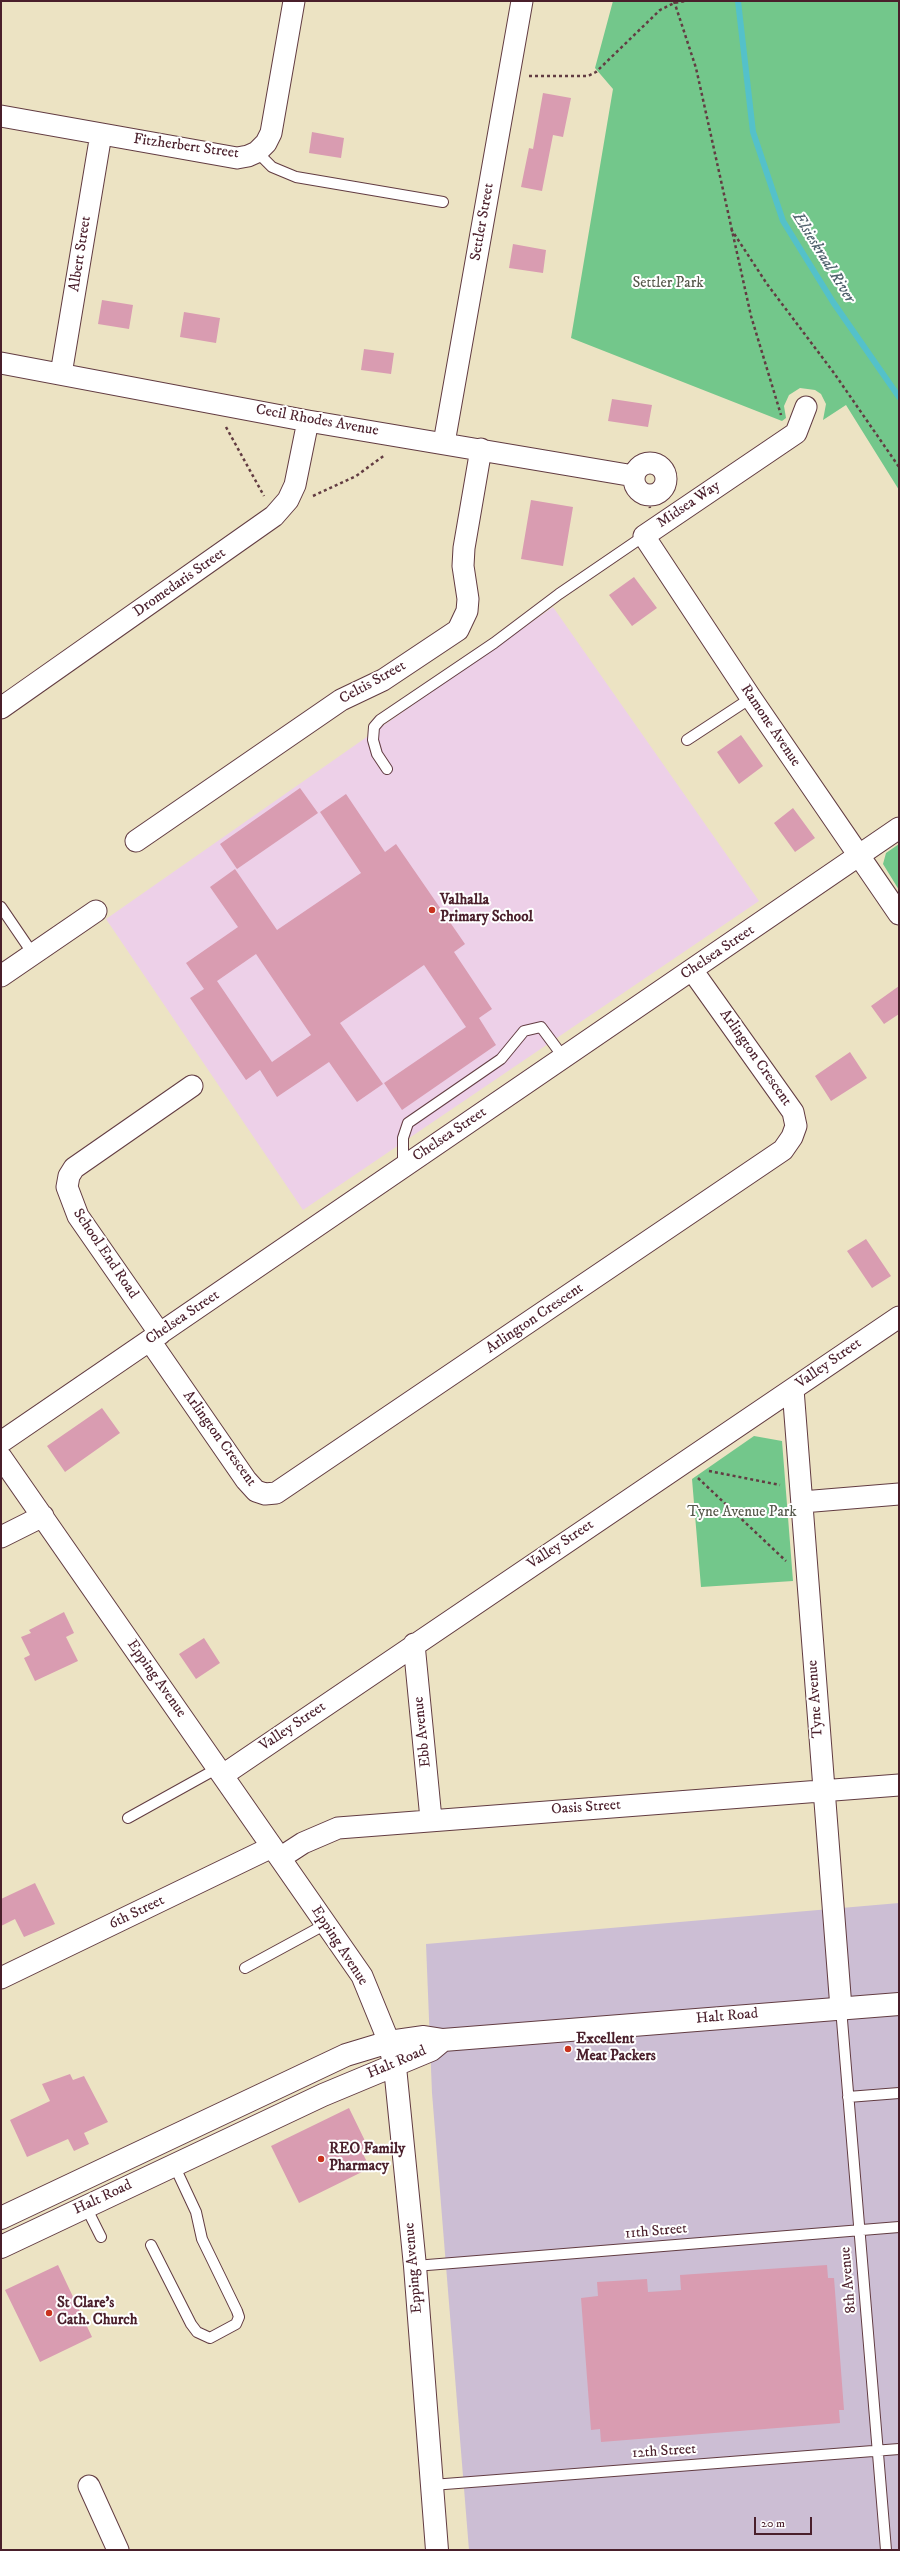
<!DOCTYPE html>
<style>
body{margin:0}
#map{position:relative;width:900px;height:2551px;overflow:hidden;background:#ece3c3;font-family:"IM FELL DW Pica",serif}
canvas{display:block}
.frame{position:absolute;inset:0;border:2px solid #4a1f2b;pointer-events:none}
.scale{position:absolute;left:754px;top:2517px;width:58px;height:18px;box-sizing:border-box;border:2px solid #4a1f2b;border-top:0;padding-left:5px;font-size:12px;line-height:14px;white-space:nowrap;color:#4a1f2b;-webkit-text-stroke:3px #fff;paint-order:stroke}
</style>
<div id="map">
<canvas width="900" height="2551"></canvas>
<div class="frame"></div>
<div class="scale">20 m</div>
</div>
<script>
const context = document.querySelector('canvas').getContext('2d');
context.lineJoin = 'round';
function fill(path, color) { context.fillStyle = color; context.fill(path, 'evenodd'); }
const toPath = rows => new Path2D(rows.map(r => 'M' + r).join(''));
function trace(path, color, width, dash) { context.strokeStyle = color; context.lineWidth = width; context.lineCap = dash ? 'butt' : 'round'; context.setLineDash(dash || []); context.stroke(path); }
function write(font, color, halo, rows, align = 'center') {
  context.font = font + ' "IM FELL DW Pica",serif'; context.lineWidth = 4; context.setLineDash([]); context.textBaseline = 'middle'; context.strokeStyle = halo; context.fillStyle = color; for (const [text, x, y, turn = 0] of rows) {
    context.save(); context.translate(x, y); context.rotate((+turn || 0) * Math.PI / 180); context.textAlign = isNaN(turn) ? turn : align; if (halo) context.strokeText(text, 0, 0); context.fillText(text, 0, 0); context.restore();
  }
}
fill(toPath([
 [553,607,759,901,303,1210,106,919]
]), '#edd0e8');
fill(toPath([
 [899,1903,899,2550,469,2550,432,2093,426,1944]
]), '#ccbed4');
fill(toPath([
 [613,1,899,1,899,490,846,405,823,420,826,404,821,394,815,390,800,388,789,395,784,406,786,418,782,421,571,338,613,89,595,68],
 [899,844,899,890,883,864,886,853],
 [754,1436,782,1441,793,1581,701,1587,692,1479]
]), '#73c78b');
trace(toPath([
 [738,1,753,132,783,221,833,302,899,397]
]), '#54c1ca', 6);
fill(toPath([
 [543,93,571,98,563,137,553,135,542,191,521,187,529,148,533,149],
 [312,132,344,138,341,158,309,153],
 [513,244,546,250,543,273,509,268],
 [102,300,133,305,129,329,98,324],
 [184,312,220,318,216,343,180,337],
 [364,349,394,353,391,374,361,370],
 [612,399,652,405,648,427,608,421],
 [531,500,573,507,563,566,521,559],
 [634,577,657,608,632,626,609,595],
 [741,735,763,766,739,784,717,752],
 [300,788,318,813,237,869,220,844],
 [346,794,385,852,396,844,465,944,454,952,492,1009,479,1018,496,1045,402,1110,384,1083,466,1027,424,965,340,1023,383,1084,357,1102,329,1062,277,1097,260,1070,246,1080,190,998,204,989,186,963,238,927,210,887,235,869,277,930,361,873,320,812],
 [256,954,311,1035,272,1062,217,981],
 [793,808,815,838,795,852,774,823],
 [899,986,899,1014,884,1024,871,1006],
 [850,1052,867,1078,831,1101,815,1076],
 [866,1239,891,1276,872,1288,847,1251],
 [102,1408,120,1433,65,1472,47,1446],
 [64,1612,74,1633,66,1637,78,1661,35,1681,24,1658,30,1655,21,1637,31,1633,29,1630],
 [204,1638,220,1663,196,1679,179,1654],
 [35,1883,55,1924,24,1937,15,1919,1,1926,1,1899],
 [70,2074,73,2080,84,2076,108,2122,84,2133,89,2144,74,2151,68,2139,27,2157,10,2120,50,2101,42,2084],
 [349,2108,368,2147,361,2150,370,2168,299,2203,271,2146],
 [58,2265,92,2337,40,2362,5,2290],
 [827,2265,828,2278,834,2278,844,2410,839,2410,840,2423,601,2442,600,2429,591,2430,581,2298,598,2296,597,2282,647,2279,648,2292,681,2290,680,2275]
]), '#d99cb1');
const lane = toPath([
 [257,152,272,167,296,177,443,202],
 [687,740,751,698],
 [387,769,377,754,373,740,374,727,380,720,494,643,559,594,644,536],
 [1,907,33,954],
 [403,1168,403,1138,408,1123,501,1059,524,1031,541,1027,564,1058],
 [128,1818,218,1768],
 [245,1968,326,1924],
 [841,2008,886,2550],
 [848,2097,899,2093],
 [86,2207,101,2237],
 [151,2245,191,2324,197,2332,210,2338,236,2324,239,2317,237,2311,202,2239,196,2212,174,2165],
 [415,2266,899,2227],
 [432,2485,899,2449]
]);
const street = toPath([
 [1,116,237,158,248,156,257,152,266,143,271,133,294,1],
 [1,363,308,421,634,476],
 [61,374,101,134],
 [806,407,796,433,644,536,751,698,899,914],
 [444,443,522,1],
 '634 479a16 16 0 1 1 32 0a16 16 0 1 1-32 0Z',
 [1,708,274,516,288,500,295,485,308,421],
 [136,841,341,700,383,680,458,630,467,611,468,599,463,566,464,548,481,449],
 [1,976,96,911],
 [160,1334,78,1216,67,1187,69,1176,74,1168,192,1086],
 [150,1341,246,1480,256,1491,265,1494,276,1493,783,1150,792,1137,796,1126,793,1112,692,970],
 [793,1389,841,2008],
 [1,1442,899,828],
 [1,1457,362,1976,389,2042],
 [802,1502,899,1494],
 [1,1537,43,1516],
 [414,1644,431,1819],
 [223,1775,899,1317],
 [280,1858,303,1843,338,1828,899,1785],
 [1,1978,272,1847],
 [89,2486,118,2550]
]);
const secondary = toPath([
 [389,2042,395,2067,415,2266,437,2550],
 [1,2218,346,2055,389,2042,424,2037,443,2040,899,2004],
 [1,2247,323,2095,431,2050,443,2040]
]);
trace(lane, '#623c42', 12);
trace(street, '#623c42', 23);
trace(secondary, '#623c42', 24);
trace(toPath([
 [674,1,696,68,751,316,781,415],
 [529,76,588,76,596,72,660,10,674,3,685,1],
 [731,229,767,284,834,373,899,467],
 [226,427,264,496],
 [647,495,650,508],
 [313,496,356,476,385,455],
 [709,1471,780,1485],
 [698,1478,786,1561]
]), '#623c42', 2.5, [3, 3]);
trace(lane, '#fff', 10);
trace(street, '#fff', 21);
trace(secondary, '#fff', 22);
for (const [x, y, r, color] of [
 [432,910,4,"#c8321e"],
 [568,2049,4,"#c8321e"],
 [321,2159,4,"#c8321e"],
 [49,2313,4,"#c8321e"]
]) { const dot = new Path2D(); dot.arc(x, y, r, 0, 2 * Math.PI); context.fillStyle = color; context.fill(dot); trace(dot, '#fff', 1.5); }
write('15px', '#4a1f2b', '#fff', [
 ["Fitzherbert Street",186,147,8],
 ["Settler Street",483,222,-80],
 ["Albert Street",81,254,-81],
 ["Cecil Rhodes Avenue",317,421,10],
 ["Midsea Way",689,505,-34],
 ["Dromedaris Street",180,583,-35],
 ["Celtis Street",373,683,-29],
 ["Ramone Avenue",770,726,56],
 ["Chelsea Street",718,953,-34],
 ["Arlington Crescent",755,1058,55],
 ["Chelsea Street",450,1135,-34],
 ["School End Road",105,1254,56],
 ["Chelsea Street",183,1318,-34],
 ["Arlington Crescent",535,1319,-34],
 ["Valley Street",829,1364,-35],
 ["Arlington Crescent",219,1439,54],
 ["Valley Street",561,1545,-34],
 ["Epping Avenue",156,1679,55],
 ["Tyne Avenue",816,1699,-94],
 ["Valley Street",293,1727,-34],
 ["Ebb Avenue",423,1732,-96],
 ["Oasis Street",586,1808,-4],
 ["6th Street",137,1913,-26],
 ["Epping Avenue",339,1946,57],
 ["Halt Road",727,2017,-5],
 ["Halt Road",397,2063,-23],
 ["Halt Road",103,2198,-25],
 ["11th Street",656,2232,-5],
 ["Epping Avenue",414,2268,-95],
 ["8th Avenue",849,2280,-95],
 ["12th Street",664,2452,-4]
]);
write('15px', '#585a4d', '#fff', [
 ["Settler Park",668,284],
 ["Tyne Avenue Park",742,1513]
]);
write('bold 15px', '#4a1f2b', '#fff', [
 ["Valhalla",440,901],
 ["Primary School",440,918],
 ["Excellent",576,2040],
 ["Meat Packers",576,2057],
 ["REO Family",329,2150],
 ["Pharmacy",329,2167],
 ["St Clare's",57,2304],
 ["Cath. Church",57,2321]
], 'left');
write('italic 16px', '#4e606b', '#fff', [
 ["Elsieskraal River",823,258,58]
]);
</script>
